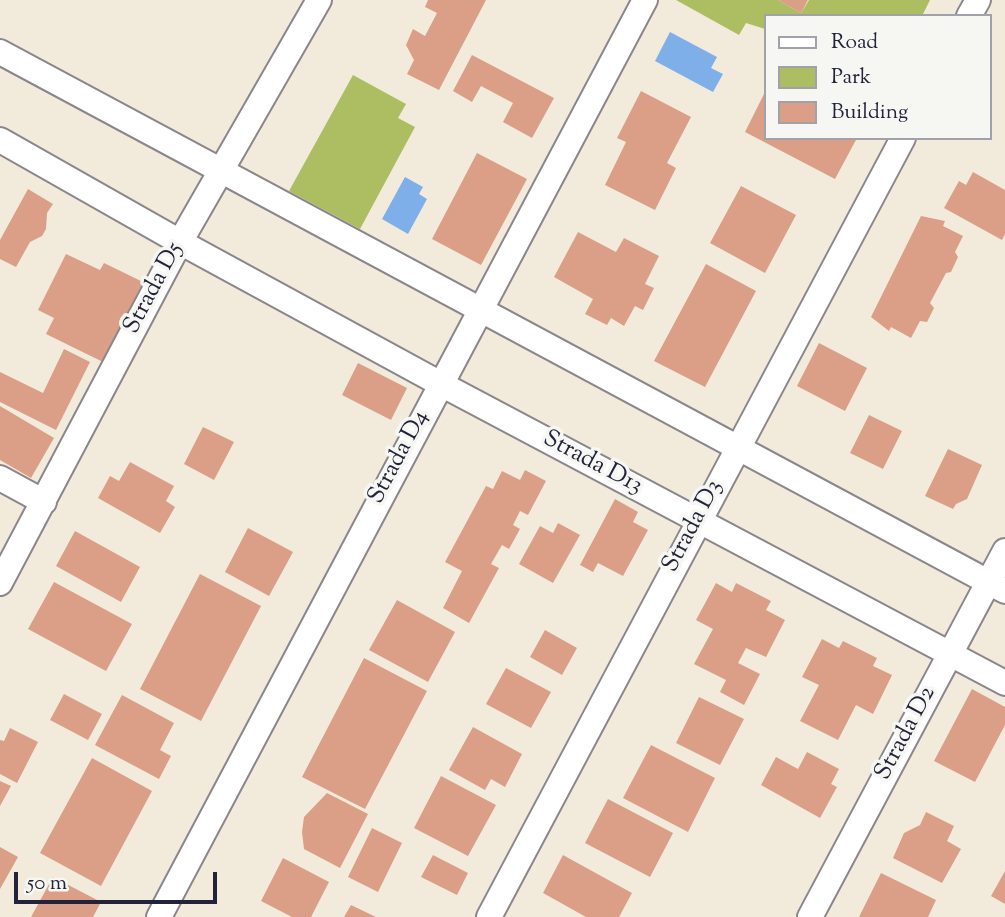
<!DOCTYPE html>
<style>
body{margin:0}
#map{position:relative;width:1005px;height:917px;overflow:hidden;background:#f2ebdb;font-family:"Sorts Mill Goudy",serif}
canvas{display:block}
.legend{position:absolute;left:764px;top:14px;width:228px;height:126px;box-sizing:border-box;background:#f6f6f2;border:2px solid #a1a1a9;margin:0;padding:9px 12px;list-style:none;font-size:21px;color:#22223b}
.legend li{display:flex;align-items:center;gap:14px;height:35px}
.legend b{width:35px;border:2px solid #a1a1a9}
.scale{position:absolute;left:14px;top:872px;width:203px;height:32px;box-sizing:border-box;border:4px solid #22223b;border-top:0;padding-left:9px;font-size:21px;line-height:24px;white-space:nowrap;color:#22223b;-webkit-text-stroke:5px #f6f6f2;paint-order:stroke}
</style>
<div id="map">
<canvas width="1005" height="917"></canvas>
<ul class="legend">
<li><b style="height:9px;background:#fff"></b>Road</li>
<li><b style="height:19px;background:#adbe62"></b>Park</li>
<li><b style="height:19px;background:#da9f86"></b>Building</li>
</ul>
<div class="scale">50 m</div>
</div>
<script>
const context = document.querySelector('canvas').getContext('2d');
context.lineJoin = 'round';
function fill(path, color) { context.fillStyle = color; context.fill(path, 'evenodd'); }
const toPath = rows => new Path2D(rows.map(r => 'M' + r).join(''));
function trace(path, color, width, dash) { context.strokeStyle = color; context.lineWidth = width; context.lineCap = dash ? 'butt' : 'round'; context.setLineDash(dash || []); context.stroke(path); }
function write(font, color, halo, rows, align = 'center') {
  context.font = font + ' "Sorts Mill Goudy",serif'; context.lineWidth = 7; context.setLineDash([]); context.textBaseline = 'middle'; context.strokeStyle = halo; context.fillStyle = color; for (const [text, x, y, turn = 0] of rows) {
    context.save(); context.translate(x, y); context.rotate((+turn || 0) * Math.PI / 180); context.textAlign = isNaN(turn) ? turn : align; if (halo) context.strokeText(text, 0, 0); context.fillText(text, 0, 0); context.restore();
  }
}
fill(toPath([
 [676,0,778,0,801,13,809,0,930,0,922,16,765,16,765,29,746,23,739,35],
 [353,75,406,104,398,118,415,127,360,229,289,191]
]), '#adbe62');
fill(toPath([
 [670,32,717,57,711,68,723,74,713,92,655,61],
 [405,177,423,187,419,194,427,199,408,234,382,219]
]), '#7eafe9');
fill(toPath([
 [428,0,486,0,439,90,407,74,414,60,406,45,413,29,425,36,437,13,425,7],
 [778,0,808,0,801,13],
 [472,55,554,98,532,138,503,122,513,103,481,86,472,102,453,91],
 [641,91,691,117,667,163,676,168,655,210,605,185,626,142,617,138],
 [765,92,765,138,857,138,835,179,745,132],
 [477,153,527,179,481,265,432,239],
 [973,172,1005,190,1005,234,1002,240,944,208,959,181,966,185],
 [741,186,796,215,765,273,710,243],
 [28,189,53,204,47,213,46,229,42,236,30,242,16,267,0,259,0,240],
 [921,216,945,221,943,226,963,236,955,252,958,257,951,272,946,273,930,303,934,308,927,322,920,321,911,338,891,327,889,331,871,317],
 [578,232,616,252,624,238,659,256,645,284,654,288,643,310,635,306,624,326,611,318,607,325,585,314,593,299,554,277],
 [66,254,100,270,104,263,143,282,103,362,46,334,54,318,38,310],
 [706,264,756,291,705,387,654,361],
 [819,343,867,368,845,411,797,386],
 [64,349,90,362,56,430,0,402,0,372,43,393],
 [358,363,407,388,391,420,342,395],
 [0,406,54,438,31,478,0,460],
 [869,415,902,431,883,469,850,453],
 [203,427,234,442,214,480,184,464],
 [948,449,982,465,967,499,956,504,953,509,925,496],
 [130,462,174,486,166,501,175,507,160,533,98,498,110,476,119,481],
 [525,470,546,481,528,515,520,511,513,525,520,529,509,549,502,545,491,564,499,568,469,623,443,608,462,571,445,562,486,486,493,489,502,471,520,480],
 [615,499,638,512,633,522,648,530,623,576,598,563,593,572,580,565],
 [558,523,580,535,553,583,519,564,540,526,553,533],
 [248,528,293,552,269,596,225,572],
 [75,531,140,567,121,602,56,566],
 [200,574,261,606,201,721,140,689],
 [54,582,132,624,106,671,28,629],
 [716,583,732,592,736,583,771,601,766,610,785,620,766,657,746,648,738,663,760,674,744,705,720,692,726,680,694,664,713,629,696,620],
 [397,600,455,632,428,682,369,650],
 [545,630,577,648,562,675,530,657],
 [822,639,839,648,843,641,877,658,873,666,892,675,873,714,856,705,838,740,800,721,819,685,802,677],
 [364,658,427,691,365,809,302,777],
 [506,668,551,692,531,728,486,704],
 [972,689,1005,707,1005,725,975,782,934,761],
 [64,694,102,714,88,740,50,720],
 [122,695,174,723,160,750,171,756,159,779,95,745],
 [699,697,744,719,720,765,676,743],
 [473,727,522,754,505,787,491,779,485,790,449,770],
 [10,728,38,742,17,783,0,774,0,740,4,741],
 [651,745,715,778,688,832,623,798],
 [807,752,839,769,831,784,837,787,820,818,761,785,776,757,798,769],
 [92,758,152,791,101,886,40,853],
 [441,776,496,805,468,856,414,828],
 [0,781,11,786,0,806],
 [327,793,368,814,340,868,304,849,302,832,304,817],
 [608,799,673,833,650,877,585,843],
 [926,812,954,826,947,841,961,849,942,883,893,858,904,833,920,825],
 [372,828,402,843,378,892,348,877],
 [0,847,18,857,0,889],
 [433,855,468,873,457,895,421,877],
 [563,855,632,893,619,917,586,917,543,893],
 [283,858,329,882,311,917,292,917,261,901],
 [1005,871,1005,904,991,896],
 [881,873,936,900,928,917,859,917],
 [53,877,101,902,93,917,31,917],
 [351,905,376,917,344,917]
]), '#da9f86');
const minor = toPath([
 [969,16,978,0],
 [0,52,1005,591],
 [0,140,180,242,439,383,1005,683],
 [0,478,44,502],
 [0,583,180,242,319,0],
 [159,917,645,0],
 [489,917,903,138],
 [810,917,1005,551]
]);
trace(minor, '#8a868b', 28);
trace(minor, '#fff', 24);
write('24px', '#22223b', '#f6f6f2', [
 ["Strada D5",155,289,-62],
 ["Strada D4",400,458,-62],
 ["Strada D13",592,464,28],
 ["Strada D3",694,527,-62],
 ["Strada D2",907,734,-62]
]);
</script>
